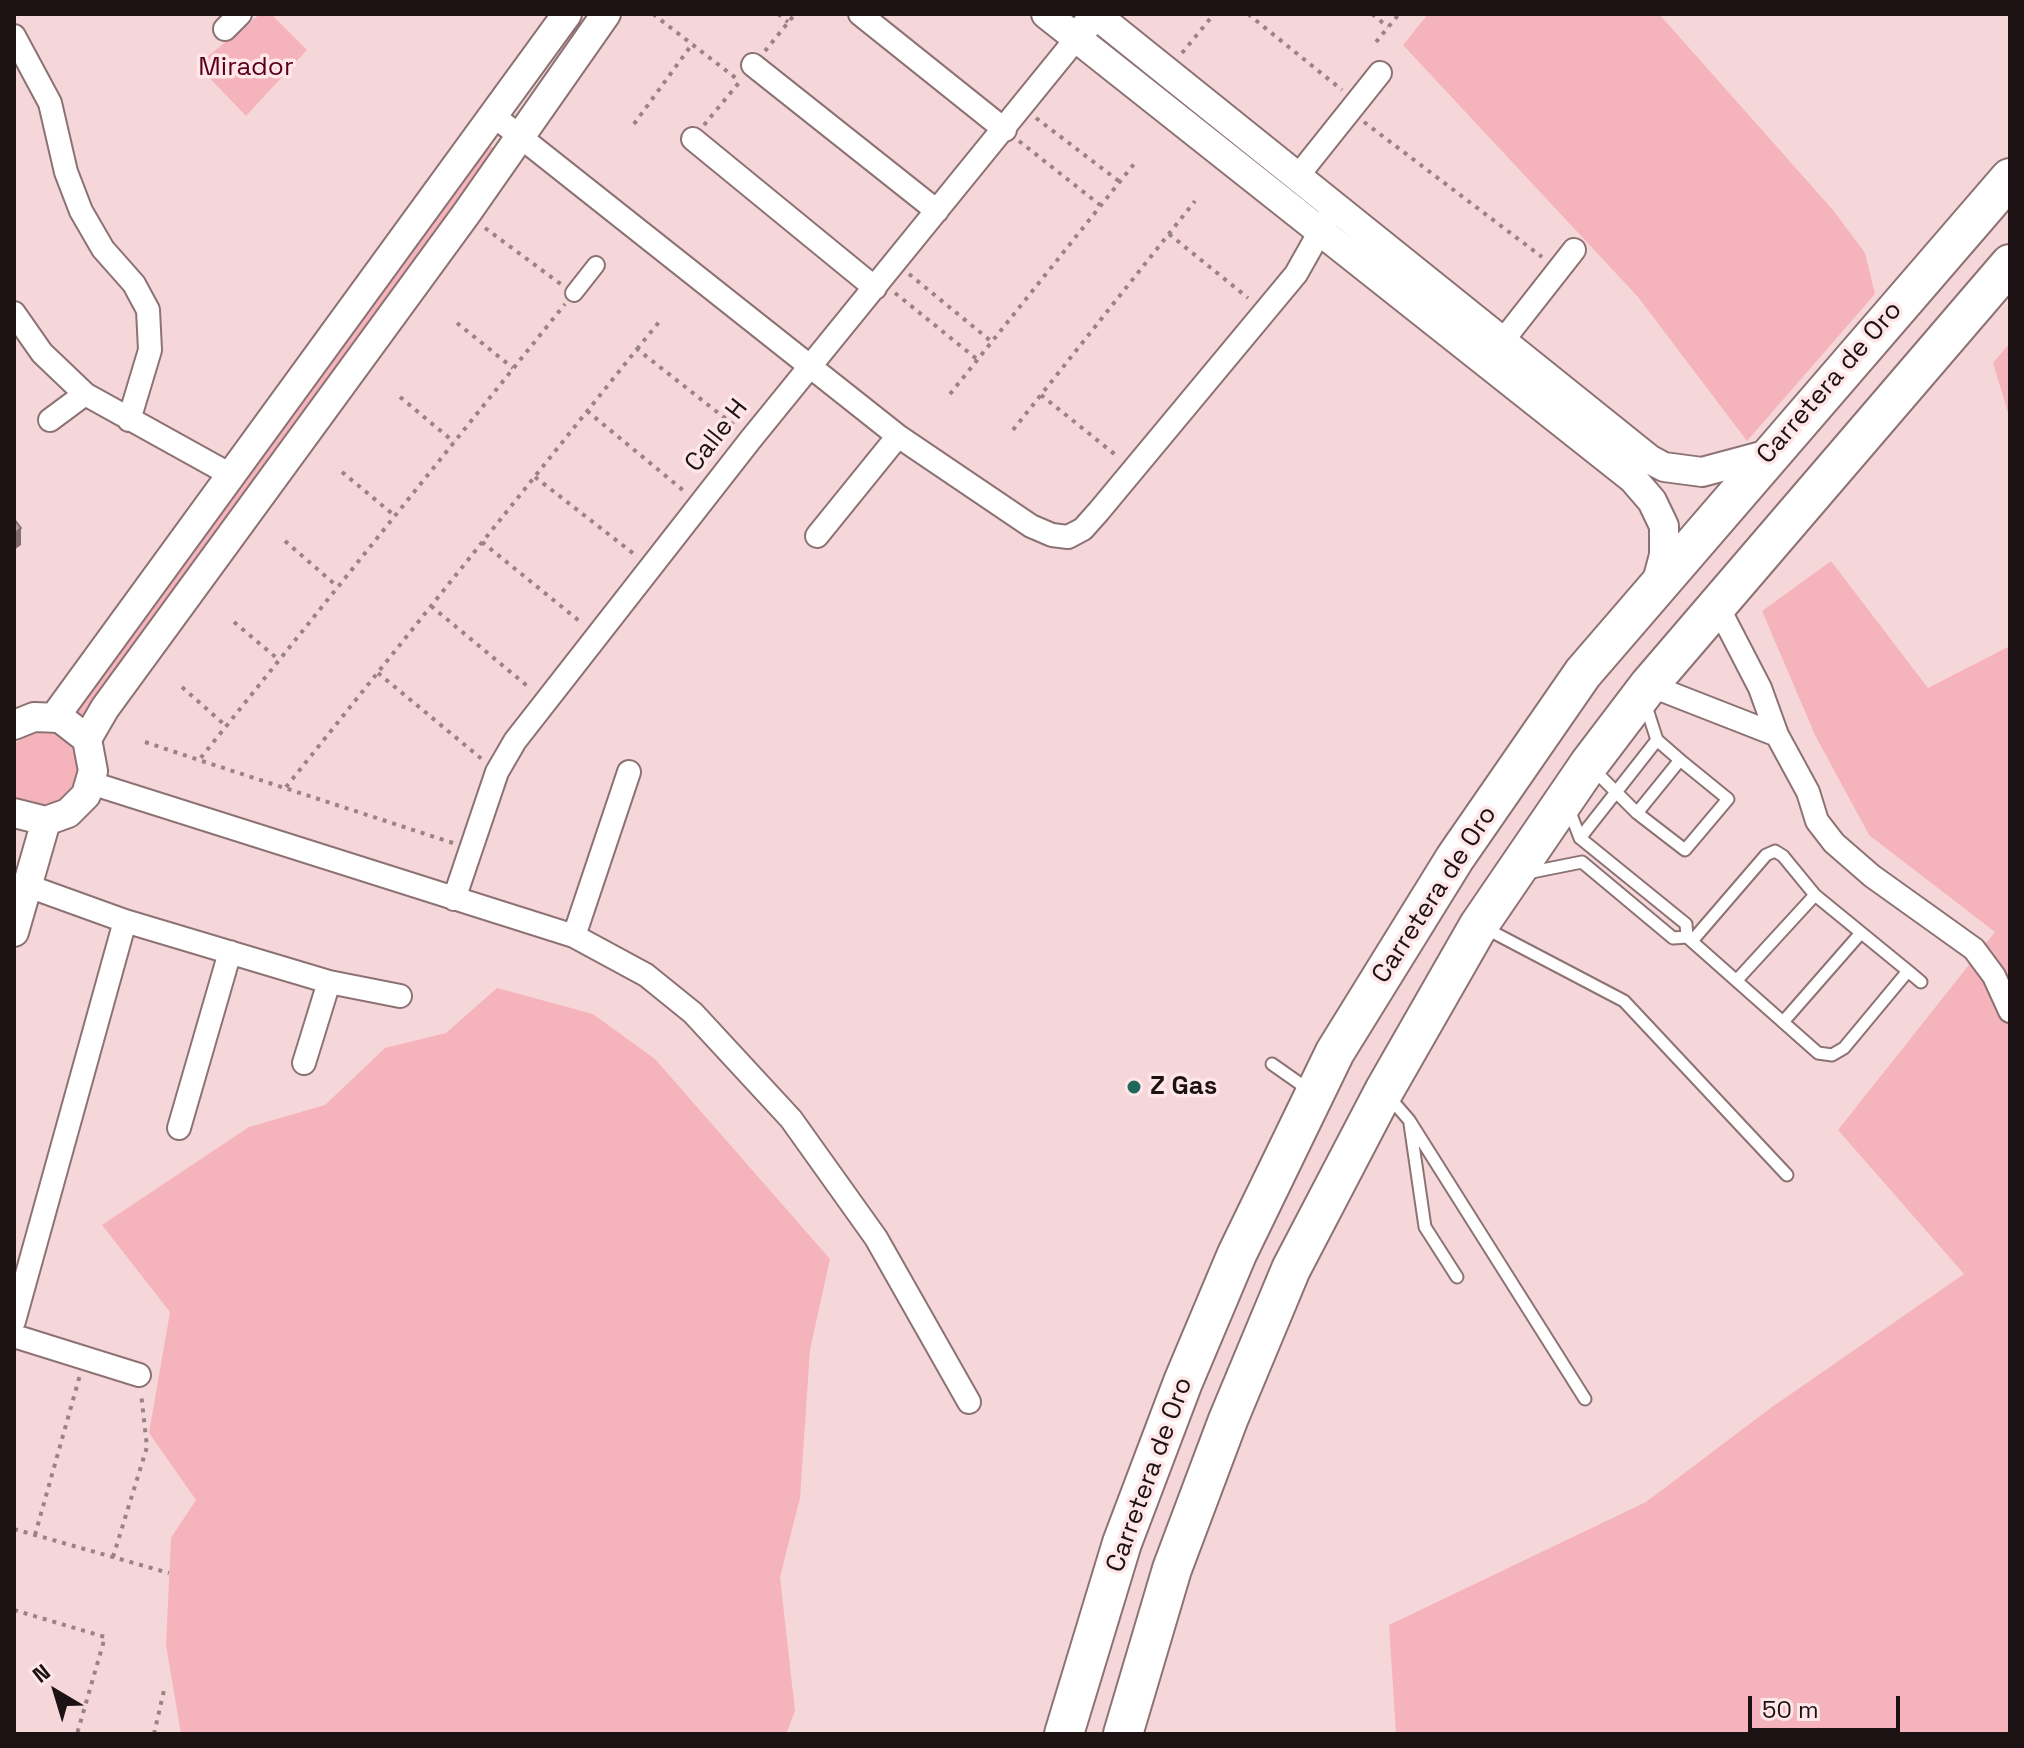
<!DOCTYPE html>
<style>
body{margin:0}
#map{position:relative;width:2024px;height:1748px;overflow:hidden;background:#f6d7d9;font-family:"Space Grotesk",sans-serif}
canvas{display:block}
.frame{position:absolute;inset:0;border:16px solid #1d1213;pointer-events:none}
.north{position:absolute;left:16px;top:1652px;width:80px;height:80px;-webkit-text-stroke:6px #ffe6e8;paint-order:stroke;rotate:322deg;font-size:22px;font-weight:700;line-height:32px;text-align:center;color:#1d1213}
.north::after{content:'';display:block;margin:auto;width:28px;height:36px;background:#1d1213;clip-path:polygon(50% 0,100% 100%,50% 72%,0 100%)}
.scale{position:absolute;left:1748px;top:1696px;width:152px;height:36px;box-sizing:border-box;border:4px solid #1d1213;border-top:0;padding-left:10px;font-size:24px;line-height:28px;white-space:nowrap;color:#1d1213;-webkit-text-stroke:6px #ffe6e8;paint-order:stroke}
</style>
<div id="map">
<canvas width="2024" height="1748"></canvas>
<div class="frame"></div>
<div class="north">N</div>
<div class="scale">50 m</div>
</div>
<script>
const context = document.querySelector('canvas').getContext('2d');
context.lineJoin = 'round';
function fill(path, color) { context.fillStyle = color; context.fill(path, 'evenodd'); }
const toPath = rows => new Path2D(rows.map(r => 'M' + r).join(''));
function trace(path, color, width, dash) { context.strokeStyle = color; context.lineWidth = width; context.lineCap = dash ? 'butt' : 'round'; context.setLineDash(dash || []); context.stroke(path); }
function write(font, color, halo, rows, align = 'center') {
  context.font = font + ' "Space Grotesk",sans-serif'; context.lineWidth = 7; context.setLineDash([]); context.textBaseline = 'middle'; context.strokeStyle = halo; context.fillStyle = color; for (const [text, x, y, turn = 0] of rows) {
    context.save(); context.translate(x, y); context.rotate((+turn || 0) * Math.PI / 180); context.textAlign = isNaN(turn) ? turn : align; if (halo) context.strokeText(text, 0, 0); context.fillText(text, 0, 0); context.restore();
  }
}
fill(toPath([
 [260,14,271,14,307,50,246,116,197,65],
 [1428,14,1659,14,1833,210,1865,253,1875,294,1747,441,1638,297,1403,45],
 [492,146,495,152,84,717,80,716,75,709,481,151],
 [2010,343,2010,419,1993,363],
 [1831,561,1928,688,2010,646,2010,1734,1396,1734,1389,1625,1646,1502,1772,1407,1964,1274,1838,1130,1995,932,1869,835,1815,735,1762,611],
 [45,730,58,733,77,749,80,787,49,810,24,805,14,797,14,744,32,732],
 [497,988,593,1014,655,1059,830,1259,810,1350,800,1498,780,1577,795,1711,786,1734,181,1734,166,1645,171,1538,196,1500,149,1433,170,1312,102,1225,249,1127,325,1105,385,1048,446,1033]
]), '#f5b4bb');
const service = toPath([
 [1657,740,1680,760],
 [1680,760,1728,799,1685,850,1637,813,1680,760],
 [1592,768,1637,813],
 [1580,838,1657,740,1645,703],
 [1527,873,1582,862,1673,938,1687,937,1686,924,1580,838,1568,807],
 [1483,927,1624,1001,1787,1175],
 [1687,937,1818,1053,1832,1055,1844,1048,1908,971,1815,895,1783,856,1775,851,1766,855,1692,941],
 [1908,971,1921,982],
 [1737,980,1815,895],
 [1783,1022,1860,934],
 [1272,1064,1309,1090],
 [1390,1098,1409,1120,1585,1399],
 [1410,1124,1425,1227,1457,1277]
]);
const pedestrian = toPath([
 [574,293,596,265]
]);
const minor = toPath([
 [860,14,1005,130],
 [225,29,240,14],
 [14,36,50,103,66,172,81,211,103,249,134,284,148,310,150,350,129,420],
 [753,65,937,211],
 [494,116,898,436,1031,526,1052,535,1068,537,1083,529,1099,511,1296,274,1327,219],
 [693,139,875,288],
 [1297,177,1380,73],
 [14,313,42,353,85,394,231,475],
 [1501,343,1574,250],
 [50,420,85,394],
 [817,536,898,436],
 [1717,605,1760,688,1777,735,1808,792,1817,821,1834,843,1872,876,1974,949,1994,976,2010,1011],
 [1649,685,1777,735],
 [91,783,574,936,646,975,693,1013,791,1119,876,1238,969,1402],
 [28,886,125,921,329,982,400,996],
 [454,899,497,772,515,741,751,439,1076,39],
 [574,936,629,772],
 [304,1063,329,982],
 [179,1128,230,952],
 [14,1321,125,921],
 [14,1336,139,1375]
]);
const tertiary = toPath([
 [1046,14,1633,479,1652,501,1664,526,1664,555,1656,585],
 [1076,39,1095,14,1649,459,1664,467,1702,472,1769,454],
 [54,718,567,14],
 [14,725,34,717,60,718,87,739,93,771,86,795,68,813,46,821,14,813],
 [87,739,105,708,466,214,606,14],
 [14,932,46,821]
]);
const trunk = toPath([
 [1064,1734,1122,1543,1183,1382,1237,1254,1335,1052,1455,858,1583,673,2010,178],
 [1123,1734,1172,1569,1228,1420,1291,1269,1384,1091,1479,925,1589,764,1649,685,2010,264]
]);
trace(service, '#8d7274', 15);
trace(pedestrian, '#8d7274', 20);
trace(minor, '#8d7274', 26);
trace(tertiary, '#8d7274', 32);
trace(trunk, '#8d7274', 42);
trace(toPath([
 [653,14,737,79],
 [778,14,788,22],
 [1248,14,1342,90],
 [1372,14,1388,27],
 [1376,42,1399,14],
 [765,51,795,14],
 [1182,53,1214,14],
 [1036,118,1120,182],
 [1364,122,1542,257],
 [634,124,693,43],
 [704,125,742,79],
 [1019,141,1100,205],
 [485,228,562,285],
 [1169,234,1248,298],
 [909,274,992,342],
 [895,293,978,360],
 [457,323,513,368],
 [637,349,659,322],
 [950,394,1134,164],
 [1041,395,1117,456],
 [400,397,454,442],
 [587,411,684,491],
 [1013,430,1195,201],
 [342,472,395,516],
 [535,477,634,554],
 [285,541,338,587],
 [482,542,583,624],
 [431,606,531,689],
 [234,622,279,660],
 [378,673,483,760],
 [182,687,226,726],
 [145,742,199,760],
 [286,787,637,349,735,426],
 [453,843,199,760,565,304],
 [14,1529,169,1573],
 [35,1535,80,1375],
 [113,1557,147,1447,141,1393],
 [14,1610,105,1637,77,1734],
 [154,1734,164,1690]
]), '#998384', 4, [4, 6]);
trace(service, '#fff', 11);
trace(pedestrian, '#fff', 16);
trace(minor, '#fff', 22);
trace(tertiary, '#fff', 28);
trace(trunk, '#fff', 38);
fill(toPath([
 [21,528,21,545,14,550,14,534]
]), '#847072');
const building = toPath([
 [14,519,21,528,14,534,14,519]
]);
fill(building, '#bda0a3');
trace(building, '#847072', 2);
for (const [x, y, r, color] of [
 [1134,1087,8,"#21685c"]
]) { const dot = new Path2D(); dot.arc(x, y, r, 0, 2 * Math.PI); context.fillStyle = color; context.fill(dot); trace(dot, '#ffe6e8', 3); }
write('26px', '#5a001c', '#ffe6e8', [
 ["Mirador",246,68]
]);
write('26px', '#1d1213', '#ffe6e8', [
 ["Carretera de Oro",1830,383,-49],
 ["Calle H",717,436,-52],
 ["Carretera de Oro",1435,895,-57],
 ["Carretera de Oro",1150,1475,-70]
]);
write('bold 26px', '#1d1213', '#ffe6e8', [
 ["Z Gas",1150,1087]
], 'left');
</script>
